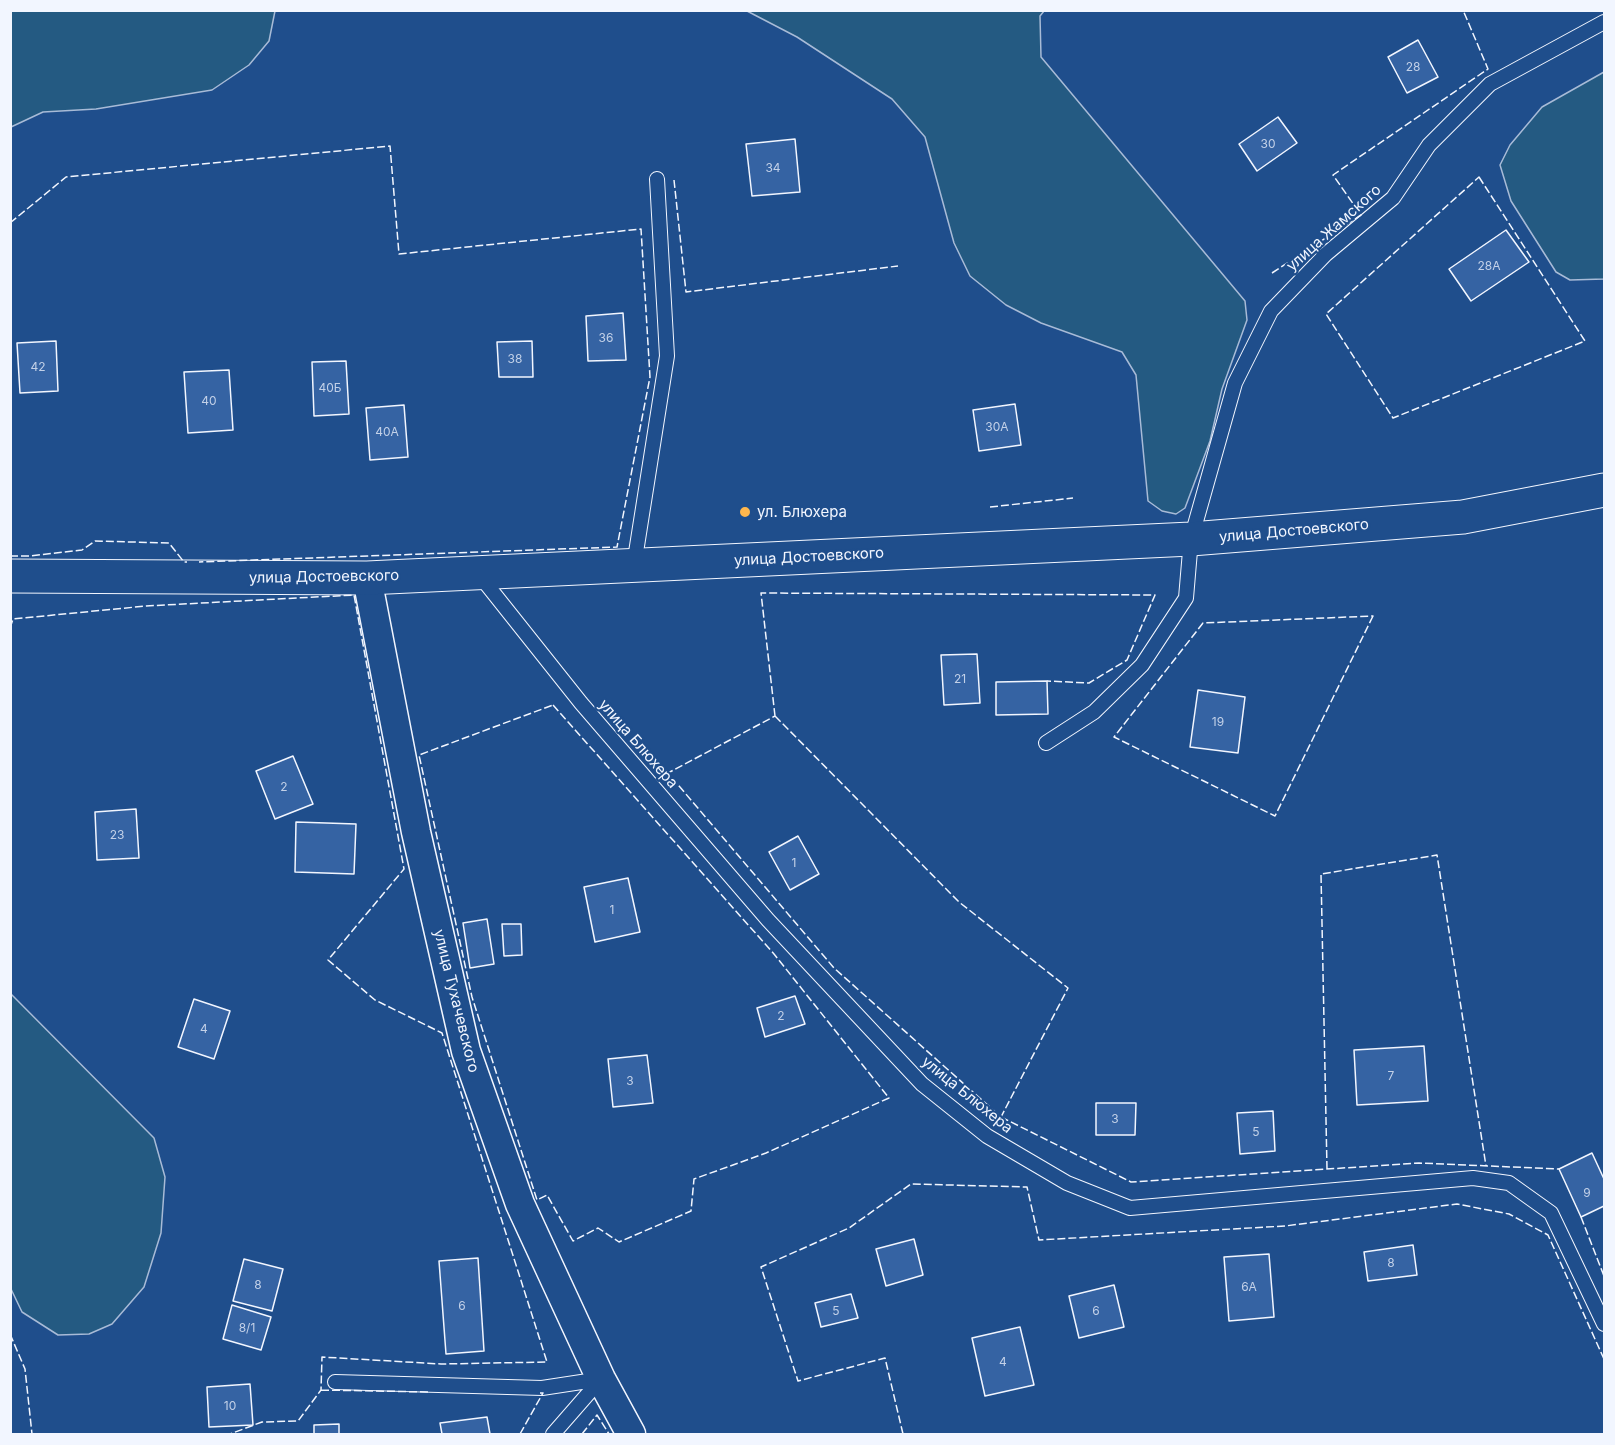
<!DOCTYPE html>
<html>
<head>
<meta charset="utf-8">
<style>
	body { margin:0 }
	#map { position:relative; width:1615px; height:1445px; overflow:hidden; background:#1f4e8c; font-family:Inter,sans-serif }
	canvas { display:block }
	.frame { position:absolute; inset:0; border:12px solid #f2f6ff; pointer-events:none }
</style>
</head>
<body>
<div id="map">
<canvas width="1615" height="1445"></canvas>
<div class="frame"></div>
</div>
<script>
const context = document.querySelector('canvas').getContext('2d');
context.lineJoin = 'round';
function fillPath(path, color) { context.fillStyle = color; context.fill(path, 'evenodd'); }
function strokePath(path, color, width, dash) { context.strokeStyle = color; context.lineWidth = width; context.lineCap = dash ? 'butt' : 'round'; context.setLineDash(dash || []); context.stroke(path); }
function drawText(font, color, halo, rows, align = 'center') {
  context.font = font + ' Inter,sans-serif'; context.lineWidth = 4.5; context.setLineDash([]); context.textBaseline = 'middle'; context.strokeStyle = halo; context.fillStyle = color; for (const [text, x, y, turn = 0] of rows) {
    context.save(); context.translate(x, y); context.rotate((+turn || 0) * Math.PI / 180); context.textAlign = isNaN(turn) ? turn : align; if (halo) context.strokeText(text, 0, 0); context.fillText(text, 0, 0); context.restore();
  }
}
const green = new Path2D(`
	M11,10H275V11L269,41L249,65L212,90L96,109L43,112L11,127Z
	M747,11H1044L1040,16L1041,57L1245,301L1247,320L1222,389L1210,441L1185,508L1176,514L1162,511L1148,501L1136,375L1122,352L1041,323L1006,305L970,276L954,243L925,137L892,99L797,37Z
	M1604,72V279L1570,280L1556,272L1511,201L1500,165L1510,145L1542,107Z
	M11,994L154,1138L165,1177L161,1233L144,1287L112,1324L89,1334L58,1335L22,1312L11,1289Z`);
fillPath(green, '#245a82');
strokePath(green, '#a8bbd7', 1.5);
const building = new Path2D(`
	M1418,40L1438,77L1407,93L1388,57Z
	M1278,117L1297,143L1257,171L1239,144Z
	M795,139L800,192L752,196L746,144Z
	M1506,230L1529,262L1471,301L1449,269Z
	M623,313L626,360L588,361L586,316Z
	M56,341L58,391L20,393L17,343Z
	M532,341L533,377H499L497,342Z
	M346,361L349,414L314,416L312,362Z
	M229,370L233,430L188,433L184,372Z
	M1015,404L1021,445L979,451L973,410Z
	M404,405L408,457L370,460L366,408Z
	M977,654L980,703L944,705L941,655Z
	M1047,681L1048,714L996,715V682Z
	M1198,690L1245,697L1238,753L1190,747Z
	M293,756L313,804L275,819L256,771Z
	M136,809L139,858L97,860L95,812Z
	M296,822L356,824L354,874L295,872Z
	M798,836L819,874L790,890L769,852Z
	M628,878L640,932L595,942L584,887Z
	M487,919L494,964L470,968L463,923Z
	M502,924H521L522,955L504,956Z
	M795,996L805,1024L765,1037L757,1008Z
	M194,999L230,1011L214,1059L178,1047Z
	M1424,1046L1428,1101L1357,1105L1354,1050Z
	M647,1055L653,1103L613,1107L608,1059Z
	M1096,1103H1136L1135,1135H1096Z
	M1273,1111L1275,1151L1240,1154L1237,1113Z
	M1592,1153L1604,1179V1206L1581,1217L1559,1169Z
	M914,1239L923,1275L886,1286L876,1249Z
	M1413,1245L1417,1275L1368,1281L1364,1252Z
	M1269,1254L1274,1317L1229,1321L1224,1257Z
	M478,1258L484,1351L446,1354L439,1261Z
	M244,1259L283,1269L272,1311L233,1301Z
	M1114,1285L1124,1327L1079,1338L1069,1296Z
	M851,1294L858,1318L821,1327L815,1303Z
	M232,1305L271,1317L261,1350L223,1339Z
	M1020,1327L1034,1385L985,1396L972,1338Z
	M250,1384L253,1425L209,1427L207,1387Z
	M487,1417L490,1434H442L440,1423Z
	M339,1424V1434H314V1425Z`);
fillPath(building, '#3563a3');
strokePath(building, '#f2f6ff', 1.5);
const service = new Path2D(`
	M634,565L667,356L657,179
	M480,576L581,703L768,920L922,1084L987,1136L1067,1183L1130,1208L1473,1178L1509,1183L1551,1213L1604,1324
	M1046,743L1094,712L1142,665L1186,598L1191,539L1235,383L1271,311L1326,254L1393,198L1429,145L1490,84L1604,22
	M335,1382L542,1388L601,1379
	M553,1434L601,1379`);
const minor = new Path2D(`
	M367,578L416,832L466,1051L520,1204L601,1379L631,1434`);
const secondary = new Path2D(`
	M10,576L367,578L1191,539L1463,517L1604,490`);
strokePath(service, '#f2f6ff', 16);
strokePath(minor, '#f2f6ff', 31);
strokePath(secondary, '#f2f6ff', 35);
strokePath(service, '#1f4e8c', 14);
strokePath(minor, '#1f4e8c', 28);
strokePath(secondary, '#1f4e8c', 33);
strokePath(new Path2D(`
	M1479,177L1585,341L1393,418L1326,314Z
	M674,180L686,292L898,266
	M10,223L66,177L390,146L399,254L641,229L650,377L617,547L199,562
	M1272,273L1361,215L1333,175L1488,69L1463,10
	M990,507L1073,498
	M10,556H29L82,550L95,541L169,543L184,562H187
	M1373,616L1275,816L1114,737L1203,623Z
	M10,628L13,619L146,606L354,595L404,869L328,960L375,1000L442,1033L547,1362L441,1364L322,1357L321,1390L298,1421L262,1422L230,1434
	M553,705L774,954L889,1098L766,1153L694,1179L691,1211L619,1242L598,1228L573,1241L547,1195L537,1200L472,997L419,755Z
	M775,716L959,902L1068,988L1001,1117L834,968L668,773Z
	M775,716L761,593L1155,595L1127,660L1089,683L1047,681
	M1001,1117L1131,1182L1419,1163L1559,1169
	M1327,1169L1321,874L1437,855L1486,1166
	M1581,1217L1604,1276
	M10,1334L25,1369L32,1434
	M321,1390L429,1392
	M520,1434L543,1393H540
	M582,1434L597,1415L609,1434
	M903,1434L885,1358L798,1381L761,1267L849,1228L911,1184L1027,1187L1039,1240L1285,1226L1457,1204L1509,1214L1548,1235L1604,1359`), '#f2f6ff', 1.5, [8, 3]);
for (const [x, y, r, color] of [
	[745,512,6,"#ffb74d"]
]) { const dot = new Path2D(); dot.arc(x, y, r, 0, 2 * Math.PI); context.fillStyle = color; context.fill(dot); strokePath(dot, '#1f4e8c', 2); }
drawText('12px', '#c3d1e8', null, [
	["28",1413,67],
	["30",1268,144],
	["34",773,168],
	["28А",1489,266],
	["36",606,338],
	["38",515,359],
	["42",38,367],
	["40Б",330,388],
	["40",209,401],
	["30А",997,427],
	["40А",387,432],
	["21",960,679],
	["19",1218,722],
	["2",284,787],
	["23",117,835],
	["1",794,863],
	["1",612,910],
	["2",781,1016],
	["4",204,1029],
	["7",1391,1076],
	["3",630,1081],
	["3",1115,1119],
	["5",1256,1132],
	["9",1587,1193],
	["8",1391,1263],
	["8",258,1285],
	["6А",1249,1287],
	["6",462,1306],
	["5",836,1311],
	["6",1096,1311],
	["8/1",247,1328],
	["4",1003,1362],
	["10",230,1406]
]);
drawText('15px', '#f2f6ff', '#1f4e8c', [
	["улица Жамского",1334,228,-42],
	["улица Достоевского",1294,531,-5],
	["улица Достоевского",809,557,-3],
	["улица Достоевского",324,577,-1],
	["улица Блюхера",638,744,49],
	["улица Тухачевского",456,1001,76],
	["улица Блюхера",967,1095,39]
]);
drawText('15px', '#f2f6ff', '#1f4e8c', [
	["ул. Блюхера",757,512]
], 'left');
</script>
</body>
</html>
